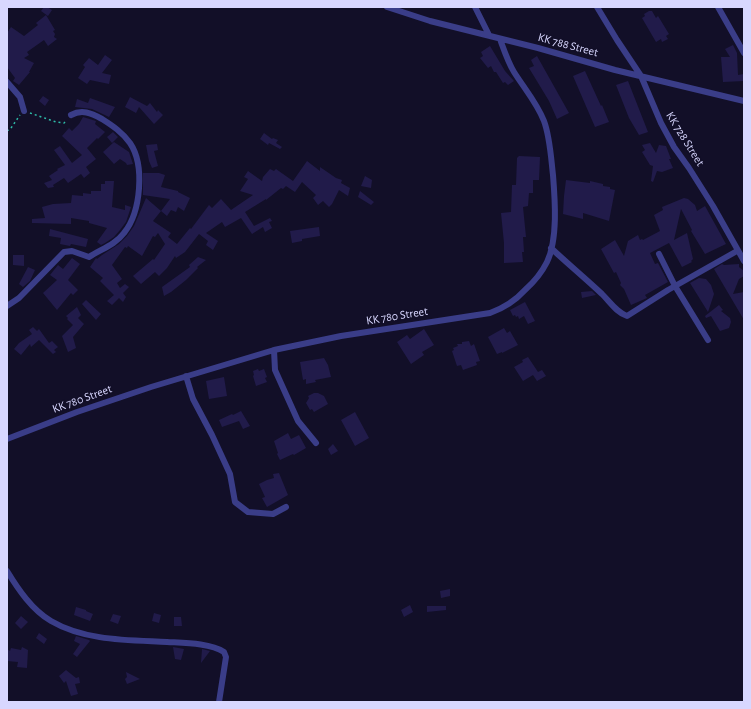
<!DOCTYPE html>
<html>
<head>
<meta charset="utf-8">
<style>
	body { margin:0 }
	#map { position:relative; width:751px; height:709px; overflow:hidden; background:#120f28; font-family:"Alegreya Sans",sans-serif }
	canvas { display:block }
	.frame { position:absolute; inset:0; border:8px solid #d8d7ff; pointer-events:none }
</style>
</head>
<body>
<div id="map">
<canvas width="751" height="709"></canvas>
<div class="frame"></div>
</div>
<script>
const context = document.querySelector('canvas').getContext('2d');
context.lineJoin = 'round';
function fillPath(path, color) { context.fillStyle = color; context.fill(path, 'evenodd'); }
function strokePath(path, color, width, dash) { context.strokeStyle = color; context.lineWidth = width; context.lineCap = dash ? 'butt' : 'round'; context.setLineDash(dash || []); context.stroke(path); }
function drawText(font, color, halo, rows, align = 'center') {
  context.font = font + ' "Alegreya Sans",sans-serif'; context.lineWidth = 3; context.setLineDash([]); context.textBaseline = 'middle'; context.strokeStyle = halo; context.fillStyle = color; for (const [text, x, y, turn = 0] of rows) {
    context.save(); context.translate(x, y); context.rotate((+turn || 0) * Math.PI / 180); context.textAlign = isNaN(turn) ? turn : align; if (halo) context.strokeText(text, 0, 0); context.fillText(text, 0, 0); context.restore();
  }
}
fillPath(new Path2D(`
	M44,7H47L52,10L48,16L41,11Z
	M649,11H652L656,18L658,16L669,34L666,36L668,39L662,42L661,39L656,42L642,18L645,16L644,14Z
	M46,15L55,30L53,31L55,34L54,37L57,39L48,46L44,40L27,52L29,55L24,58L34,63L29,72H30L19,85L13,81L15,78L7,67V33L11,27L24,36L38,25L36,23Z
	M733,45L737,53L738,75L744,74V81L723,82L721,57H730L725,49Z
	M490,46L505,71L514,81L508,85L505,82L503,83L496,72H494L491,66L488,68L480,58L483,56L481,52Z
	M105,55L112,60L102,73L111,75L109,84L90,80L87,84L78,78L85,67L83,65L89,58L98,65Z
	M537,56L569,113L557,119L549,101L529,68L534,66L531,60Z
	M585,71L601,106L602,105L609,122L595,127L573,76Z
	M628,81L648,132L639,135L629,118L616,85Z
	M43,96L49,100L45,106L39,101Z
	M130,97L147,106L150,103L157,112L158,110L163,115L154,124L139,107L136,113L125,107Z
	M90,98L115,107L109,117L92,109L75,107L77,99L88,103Z
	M83,117L96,121L95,124L105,132L98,139L97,138L87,148L96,159L86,167L90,173L84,178L81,174L68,183L64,178L53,185L54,187L48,188L44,183L52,180L49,176L58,170L57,169L65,165L54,150L60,146L72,163L82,155L62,136L69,128L72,131L79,124Z
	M113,132L118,137L112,143L107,137Z
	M264,133L272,139L273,138L278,140L276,143L282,147L280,149L269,143L268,145L260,139Z
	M114,142L129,152L133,164L127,165L126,163L120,159L114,164L103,152Z
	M650,143L656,153L659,145L666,146L671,159H669L673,168L662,172L657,171L653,182L651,181L653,166L650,165L642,152L645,150L642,145Z
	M157,144L158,150L154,151L158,166L152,168L149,161L146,145Z
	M519,156L540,157L539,180H533V193H529L528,206L523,207L526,237H523L524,252H522L523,262L504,263V243L501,213L511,212L512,185H516L517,158Z
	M307,161L320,171V167L336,178L342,180L341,183L350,188L348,196L339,190L332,204L329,207L323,201L318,205L313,198L316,195L302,182L295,192L286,186L283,189L281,188L266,200V199L245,212L254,226L270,218L272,221L269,222L272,228L265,232L263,227L252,234L241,218L225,227L222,222L206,233L218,241L213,250L206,245L208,241L199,234L185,252L176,258L175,256L167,268L159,276L155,272L141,284L133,276L153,259L154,260L165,244L158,233L155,237L153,236L142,256L128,246L127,248L125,247L112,265L122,279L117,283L120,288L125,284L129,287L123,293L126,297L123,302L119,298L112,305L107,301L114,295L100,281L103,278L90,267L96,258L97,259L102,255L119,244L127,236L134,226L146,198L161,211L153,221L171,233L168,237L177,244L190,228L191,229L209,205L212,208L221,199L231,210L253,195L240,191L248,179L244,177L248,171L262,181L263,177L270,169L274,171L276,169L293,181Z
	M143,173H159L165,175L161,187L178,191V192L190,198L184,211L178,207L176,212L171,210L167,216L161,211L170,199L143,195Z
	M365,176L372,180L371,188L361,186Z
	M566,180L590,183V181L603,184V186L610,187V189L615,190L609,221L583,213V219L563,214L564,196Z
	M105,181H114L112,207L125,210V205L131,207L126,222L120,230L114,237L105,243L101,245L97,242L107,228L89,223V221L71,218V224L32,223V219L45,218L42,207L53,204L71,203L72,195L83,196V193L91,194V191H101V184H105Z
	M360,191L374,202L371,205L358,197Z
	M684,198L688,199L695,205L697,211L705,206L726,244L705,254L691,231L692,230L681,209L674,240L687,233L693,259L691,261L692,262L682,267L669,243L650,253L655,264L658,263L668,282L645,295L647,298L631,305L624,289L620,285L621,283L616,272L614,273L601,249L615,240L624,256L628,241L638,235L640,240L642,239L643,240L660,231L654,215L663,210L662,207Z
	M319,227L320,236L302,239V241L292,243L290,231Z
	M50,229L88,239L86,247L71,244L70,246L60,244L61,238L49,236Z
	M13,255H24V266L13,265Z
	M198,257L206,260L197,267L198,268L186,280L171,292L164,296L162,287L190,267L189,265Z
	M72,258L80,264L68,280L78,290L73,295L71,293L57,310L43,293L57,280L50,275L58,265L63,269Z
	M722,264L724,265L739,264V267L744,271V276L739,279L733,294L744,292V320L714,269Z
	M28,267L35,270L30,281L23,287L19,284Z
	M699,278L706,279L711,285L714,294L708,312L690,283Z
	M592,291L596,295L582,298L581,292Z
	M86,300L101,314L96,320L82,304Z
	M525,302L535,321L528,324L524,316L519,319L518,316L516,317L515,315L513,316L510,310Z
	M719,305L723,310L721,311L730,318L731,322L729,328L720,331L711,316L706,318L705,316Z
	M77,307L81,315L78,318L84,324L73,337L76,348L68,352L62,336L73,325L67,319L68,318L66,316Z
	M33,327L37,331L39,329L49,343L52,341L58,347L54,350L56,352L53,354L39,340L31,347L30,344L21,355L14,349L19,343L32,334L29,330Z
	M504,328L507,333L510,331L518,345L502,353V352L497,354L488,337Z
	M424,329L434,345L422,352L424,355L411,364L397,342L407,335L410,339Z
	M469,341L471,346L474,344L480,361L476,362L477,365L463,370L461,365L457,366L452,351L454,350L453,348L458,346L457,344H462V342Z
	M528,357L538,372L542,370L546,376L537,381L533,375L523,381L514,367L523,362L522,360Z
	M324,358L328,365L331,377L315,380L316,382L306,384V379L303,380L300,362Z
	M258,369L259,371L264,369L267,377L265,378L267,382L256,386L253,376L254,375L253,371Z
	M224,377L227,396L209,399L206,381Z
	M314,393H318L324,396L328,404L314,412L312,409L310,410L306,403L309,398L308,396Z
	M241,411L250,426L243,429L239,421L222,427L219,420L232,414L233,415Z
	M355,412L369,438L355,446L341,420Z
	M288,433L291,439L299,435L306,448L294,455L293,454L280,460L277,454L278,453L274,441Z
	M333,444L338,451L331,455L328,449Z
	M279,473L288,495L267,507L262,498L265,497L259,484L267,480L274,478L273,474Z
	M450,589V596L441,598L440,591Z
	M410,605L413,612L404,617L401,610Z
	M427,606H446V610L427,612Z
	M76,607L86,610V611L93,614L90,621L74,615Z
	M154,613L161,615L159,623L152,621Z
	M113,614L121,616L118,624L110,621Z
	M21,616L28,622L21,629L15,623Z
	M174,617H181L182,626H174Z
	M39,633L47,639L44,644L36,638Z
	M76,636L89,640L90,641L77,657L73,654L80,644L74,641Z
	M22,647L28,650L27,668L17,667L18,662L7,661V649L10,651L11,648L21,650Z
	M173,647L184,649L181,660L175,659Z
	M202,649L210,651L201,663Z
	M66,670L76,678L79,677L80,683L75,684L78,694L71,696L66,681L64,683L59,676Z
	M126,672L140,679L127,684L125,679L127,677Z`), '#211b4a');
strokePath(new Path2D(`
	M30,113L56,122L64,123L67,120
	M7,131L11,128L20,115`), '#2ebca8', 1.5, [2, 3]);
strokePath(new Path2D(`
	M387,7L430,21L538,48L615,70L744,101
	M475,7L489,35
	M597,7L617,40L641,76L661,123L674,147L689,168L713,206L744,261
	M718,7L744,53
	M7,82L20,97L24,111
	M551,248C568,264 585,278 602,294C610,302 617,313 627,316L668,290L737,251
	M659,254L675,286L708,340
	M7,306L19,298L64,252L72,251L89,257C101,249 115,245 124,233C141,212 145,165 130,143C122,132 113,126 102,119C91,113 82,109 71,115
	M274,350L275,370L298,421L316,443
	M186,376L193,399L212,435L230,474L235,502L248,512L273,514L286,507
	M7,439L77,412L151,387L274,350L341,336L490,313C504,308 515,301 525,290C534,282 542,272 547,262C558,239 555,200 553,175C551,158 550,137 544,121C537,103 524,88 514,72C508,62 504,50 500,39
	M7,571C18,589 32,610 51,621C85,641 129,640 167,642C184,643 210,643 224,652L226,657L219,702`), '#3a3d88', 6);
drawText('12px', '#d8d7ff', '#120f28', [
	["KK 788 Street",568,45,15],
	["KK 728 Street",685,139,58],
	["KK 780 Street",397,316,-9],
	["KK 780 Street",82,399,-20]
]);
</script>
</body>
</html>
